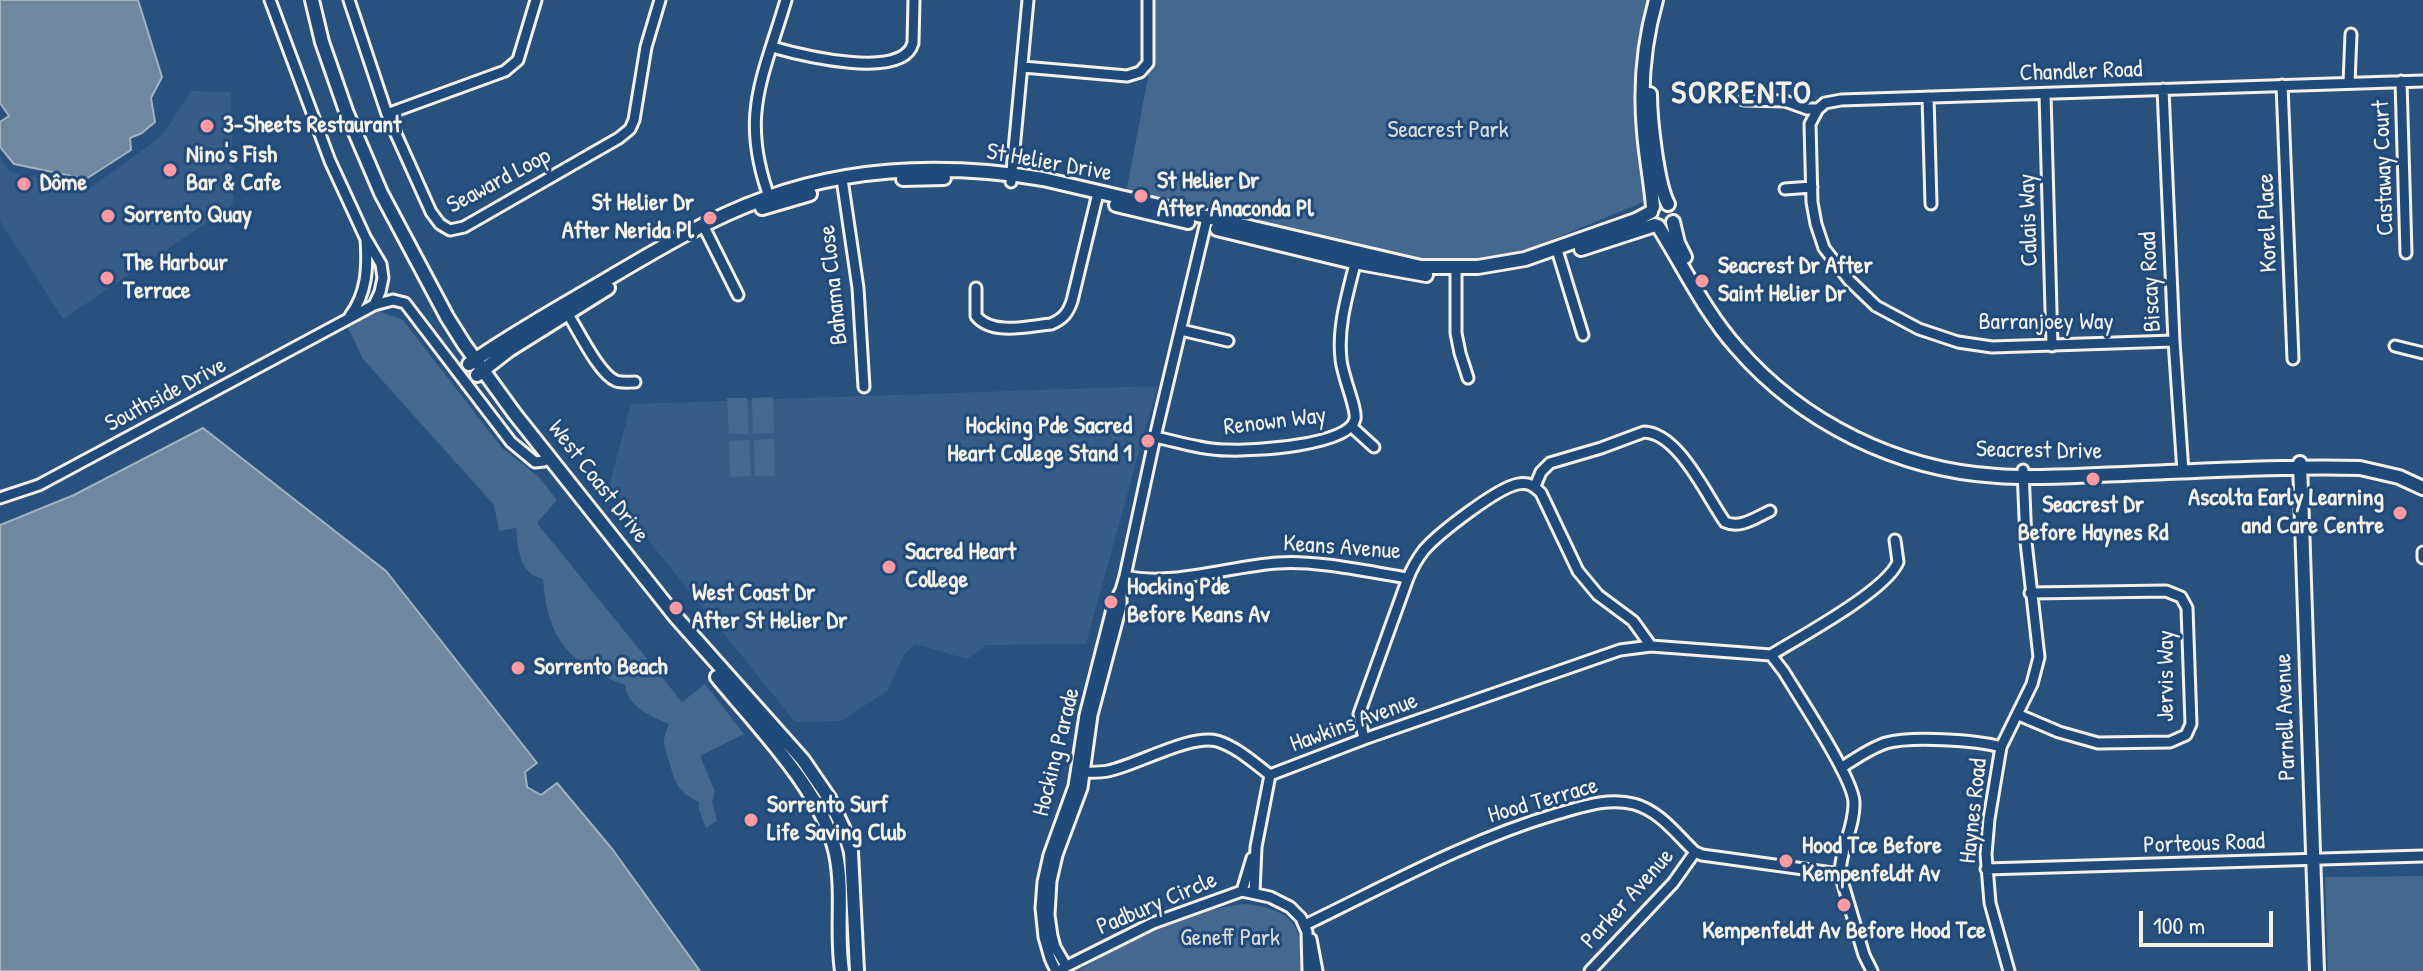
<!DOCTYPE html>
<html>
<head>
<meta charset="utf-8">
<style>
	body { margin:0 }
	#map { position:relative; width:2423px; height:971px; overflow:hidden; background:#28517e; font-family:"Patrick Hand",sans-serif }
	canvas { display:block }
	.scale { position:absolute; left:2139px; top:911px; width:134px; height:36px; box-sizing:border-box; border:4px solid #f4f1e8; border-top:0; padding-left:10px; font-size:24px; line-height:28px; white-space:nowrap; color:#f4f1e8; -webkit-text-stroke:6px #1f4a7a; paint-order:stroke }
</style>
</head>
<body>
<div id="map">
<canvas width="2423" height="971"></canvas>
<div class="scale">100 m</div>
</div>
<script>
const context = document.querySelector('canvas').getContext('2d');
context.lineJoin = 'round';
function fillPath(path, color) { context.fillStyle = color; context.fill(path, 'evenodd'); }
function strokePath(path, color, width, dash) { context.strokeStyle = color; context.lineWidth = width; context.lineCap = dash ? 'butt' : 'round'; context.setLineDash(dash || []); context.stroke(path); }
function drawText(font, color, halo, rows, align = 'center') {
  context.font = font + ' "Patrick Hand",sans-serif'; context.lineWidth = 6; context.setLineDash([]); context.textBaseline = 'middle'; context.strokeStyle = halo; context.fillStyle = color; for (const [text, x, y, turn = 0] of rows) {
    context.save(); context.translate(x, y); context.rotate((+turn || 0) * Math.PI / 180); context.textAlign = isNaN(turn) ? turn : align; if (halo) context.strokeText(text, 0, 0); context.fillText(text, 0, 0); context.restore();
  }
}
fillPath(new Path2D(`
	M191,91L231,92L233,205L63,319L0,221V157L10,172L90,188L162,136Z
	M1157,386L1086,644L986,645L967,659L915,644L904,655L887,691L841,721L795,722L608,490L631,404Z`), '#375d86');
fillPath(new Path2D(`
	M1153,0H1649L1639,38L1636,101L1639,166L1644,202L1536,246L1494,260L1446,265L1382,255L1126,193L1149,72Z
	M378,311L403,320L502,448L539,477L557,500L537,523L682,702L705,684L744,734L700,756L715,791L712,802L717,821L706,828L699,810V802C677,791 676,785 669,761C664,743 661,743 669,724C650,716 628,707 625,685C569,665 547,638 543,579C519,574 518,548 516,528L499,531L494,505L363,359L347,326Z
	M773,397L774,433L753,434L752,398Z
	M727,398H747L749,434H729Z
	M774,439L775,476H755L754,440Z
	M749,440L751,476L730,477L729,441Z
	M2423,876V971H2328L2325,877Z
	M1246,904C1293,910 1303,925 1303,971H1077C1129,942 1186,909 1246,904Z`), '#45688e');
const water = new Path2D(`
	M0,0H138L162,77L151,98L155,122L142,133L130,138L131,150L86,179L14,164L0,147V122L9,116L0,103Z
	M203,428L386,571L537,763L525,772L527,787L541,795L557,783L613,850L700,971H0V525L74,495Z`);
fillPath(water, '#6e88a2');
strokePath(water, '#a4b2be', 2);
const street = new Path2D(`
	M349,0L387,114L431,212L440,224L450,230L464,227L619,138L630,129L634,120L646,47L660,0
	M772,47C800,55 903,81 913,43L914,0
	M1023,67L1127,76L1140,72L1148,63V0
	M2401,81L2406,253
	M2349,83L2351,34
	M2282,85L2293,359
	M2163,89L2174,341L2183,472
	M2045,94L2052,346
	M1928,97L1931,204
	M1744,100L1785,101L1807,109H1818L1825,103L1841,100L2423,81
	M1818,109L1810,124L1812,202L1816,224L1824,248L1849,280L1876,306L1919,329L1958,342L1992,347L2174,341
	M387,114L505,71L518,60L536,0
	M842,179L858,288L864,387
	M1011,182L1028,0
	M1785,189L1812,187
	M771,202C739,117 762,81 786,0
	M703,225L738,295
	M1557,250L1583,335
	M1456,268V333L1460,353L1468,378
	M976,288V316C992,336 1029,326 1051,324C1063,319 1068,313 1072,301L1098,193
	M374,305L393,300L405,303L511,442L535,462L544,461
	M564,308C576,325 598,374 616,381C622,383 628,382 635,382
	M350,316C367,293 368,268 366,239
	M1181,330L1228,341
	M2395,346L2423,353
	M1352,427L1374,447
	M1155,437C1179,442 1203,450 1228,450C1251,451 1350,446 1355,419C1357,408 1342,375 1341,359C1337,325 1349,289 1357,256
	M1535,486L1541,472L1550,463L1601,448L1644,432C1679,433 1707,497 1725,522C1740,529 1755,518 1770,511
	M0,498L39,485L374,305L380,292L383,278L381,264L365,237L330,161L270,0
	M2423,552V558
	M1125,576C1171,587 1230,566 1278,563C1316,560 1369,572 1408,578C1412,568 1417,559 1424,550C1439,533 1497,488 1518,484C1529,482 1534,486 1541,493L1578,571L1598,595L1633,621L1651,646L1771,655L1784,672C1799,697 1853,778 1854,802C1855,827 1840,849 1840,874L1864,955L1872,971
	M1771,655C1800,637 1886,591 1898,562L1895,540
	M2019,715L2059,732L2098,743L2170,742L2186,735L2191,724L2187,608L2181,597L2166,591L2030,593
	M1364,739L1359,714L1408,578
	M1841,768C1855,759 1870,748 1886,743C1911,736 1976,740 2001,747
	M1077,772C1088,772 1098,773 1108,771C1137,765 1190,734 1217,741C1237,747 1254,763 1270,775L1364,739L1620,650L1651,646
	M1986,869L2423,856
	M1242,891L1252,858
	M1254,893L1256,847L1270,775
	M1305,925C1388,885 1468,840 1556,814C1581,807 1608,797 1634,804C1660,811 1677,835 1695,852L1702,855L1840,874
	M1311,939L1317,971
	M1066,966L1055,947L1052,936L1049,915L1051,881L1057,855L1082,788L1092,715L1121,606V592
	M1063,968L1153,923L1242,891L1270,897L1290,907L1301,918L1307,932L1308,971
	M1056,971L1050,958L1044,937L1041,908L1043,882L1049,855L1074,786L1085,715L1113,605L1121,590L1125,576L1155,437L1207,218
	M1590,971L1673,883L1695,852
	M2009,971L1990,903L1986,854L1989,819L2001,747L2032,684L2039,657L2026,542L2023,470`);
const secondary = new Path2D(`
	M312,0L322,42L346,111L381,193L447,317L464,344L514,413L675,616L803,760L829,798L844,830L851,852L857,971
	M1650,94C1650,118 1657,184 1668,204
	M903,179L944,178
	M1116,205L1188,222
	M1653,207C1651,182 1646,157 1644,132C1640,88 1644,42 1656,0
	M762,208L810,194
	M1673,222L1678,243L1685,257
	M1658,226C1684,267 1704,311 1737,348C1802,423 1898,470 1997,476C2039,479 2082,475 2124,474C2202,471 2282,466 2360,468L2399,477L2423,488
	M1217,229L1349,261L1426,275
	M1581,249L1655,225
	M469,364C510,335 555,310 599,284C653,252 707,219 766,198C854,166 951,164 1043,179L1421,267H1478L1525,259L1636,220L1651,212
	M477,375L509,350L608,288
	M2300,463L2317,971
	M717,677C757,726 823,792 836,854C844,893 836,933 842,971`);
strokePath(street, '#f4f1e8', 15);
strokePath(secondary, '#f4f1e8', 18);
strokePath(street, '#1f4a7a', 9);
strokePath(secondary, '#1f4a7a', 12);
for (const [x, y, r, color] of [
	[207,126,8,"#ff9aa2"],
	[170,170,8,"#ff9aa2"],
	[24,184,8,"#ff9aa2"],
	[1141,196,8,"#ff9aa2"],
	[108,216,8,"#ff9aa2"],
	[710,218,8,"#ff9aa2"],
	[107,278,8,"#ff9aa2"],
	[1702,281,8,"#ff9aa2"],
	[1148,441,8,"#ff9aa2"],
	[2093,479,8,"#ff9aa2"],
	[2400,513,8,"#ff9aa2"],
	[889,567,8,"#ff9aa2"],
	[1111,602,8,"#ff9aa2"],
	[676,608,8,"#ff9aa2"],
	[518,668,8,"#ff9aa2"],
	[751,820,8,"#ff9aa2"],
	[1786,861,8,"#ff9aa2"],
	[1844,905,8,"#ff9aa2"]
]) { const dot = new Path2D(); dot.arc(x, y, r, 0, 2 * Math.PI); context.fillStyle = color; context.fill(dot); strokePath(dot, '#1f4a7a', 3); }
drawText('24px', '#f4f1e8', '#1f4a7a', [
	["Chandler Road",2081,72,-2],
	["St Helier Drive",1049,163,10],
	["Castaway Court",2384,168,-92],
	["Seaward Loop",499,181,-28],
	["Calais Way",2029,220,-92],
	["Korel Place",2268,223,-92],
	["Biscay Road",2151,282,-93],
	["Bahama Close",834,285,-96],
	["Barranjoey Way",2046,323],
	["Southside Drive",166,395,-28],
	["Renown Way",1275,422,-7],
	["Seacrest Drive",2039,451,1],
	["West Coast Drive",598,482,52],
	["Keans Avenue",1342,548,4],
	["Jervis Way",2167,676,-90],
	["Parnell Avenue",2286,717,-92],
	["Hawkins Avenue",1354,723,-20],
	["Hocking Parade",1057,752,-76],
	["Hood Terrace",1543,801,-16],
	["Haynes Road",1974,811,-84],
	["Porteous Road",2204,844,-2],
	["Parker Avenue",1628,899,-48],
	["Padbury Circle",1157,904,-23]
]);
drawText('bold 24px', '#f4f1e8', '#1f4a7a', [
	["3-Sheets Restaurant",223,126],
	["Nino's Fish",186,156],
	["Bar & Cafe",186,184],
	["St Helier Dr",1157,182],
	["After Anaconda Pl",1157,210],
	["Dôme",40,184],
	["St Helier Dr",694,204,"right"],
	["After Nerida Pl",694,232,"right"],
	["Sorrento Quay",124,216],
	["The Harbour",123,264],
	["Terrace",123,292],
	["Seacrest Dr After",1718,267],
	["Saint Helier Dr",1718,295],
	["Hocking Pde Sacred",1132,427,"right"],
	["Heart College Stand 1",1132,455,"right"],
	["Ascolta Early Learning",2384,499,"right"],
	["and Care Centre",2384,527,"right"],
	["Seacrest Dr",2093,506,"center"],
	["Before Haynes Rd",2093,534,"center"],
	["Sacred Heart",905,553],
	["College",905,581],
	["Hocking Pde",1127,588],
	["Before Keans Av",1127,616],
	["West Coast Dr",692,594],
	["After St Helier Dr",692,622],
	["Sorrento Beach",534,668],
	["Sorrento Surf",767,806],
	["Life Saving Club",767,834],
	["Hood Tce Before",1802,847],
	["Kempenfeldt Av",1802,875],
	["Kempenfeldt Av Before Hood Tce",1844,932,"center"]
], 'left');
drawText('24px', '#dadcda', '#1f4a7a', [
	["Seacrest Park",1448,131],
	["Geneff Park",1230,939]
]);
context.letterSpacing = '2px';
drawText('bold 32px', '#f4f1e8', '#1f4a7a', [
	["SORRENTO",1742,94]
]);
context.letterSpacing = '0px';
</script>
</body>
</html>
